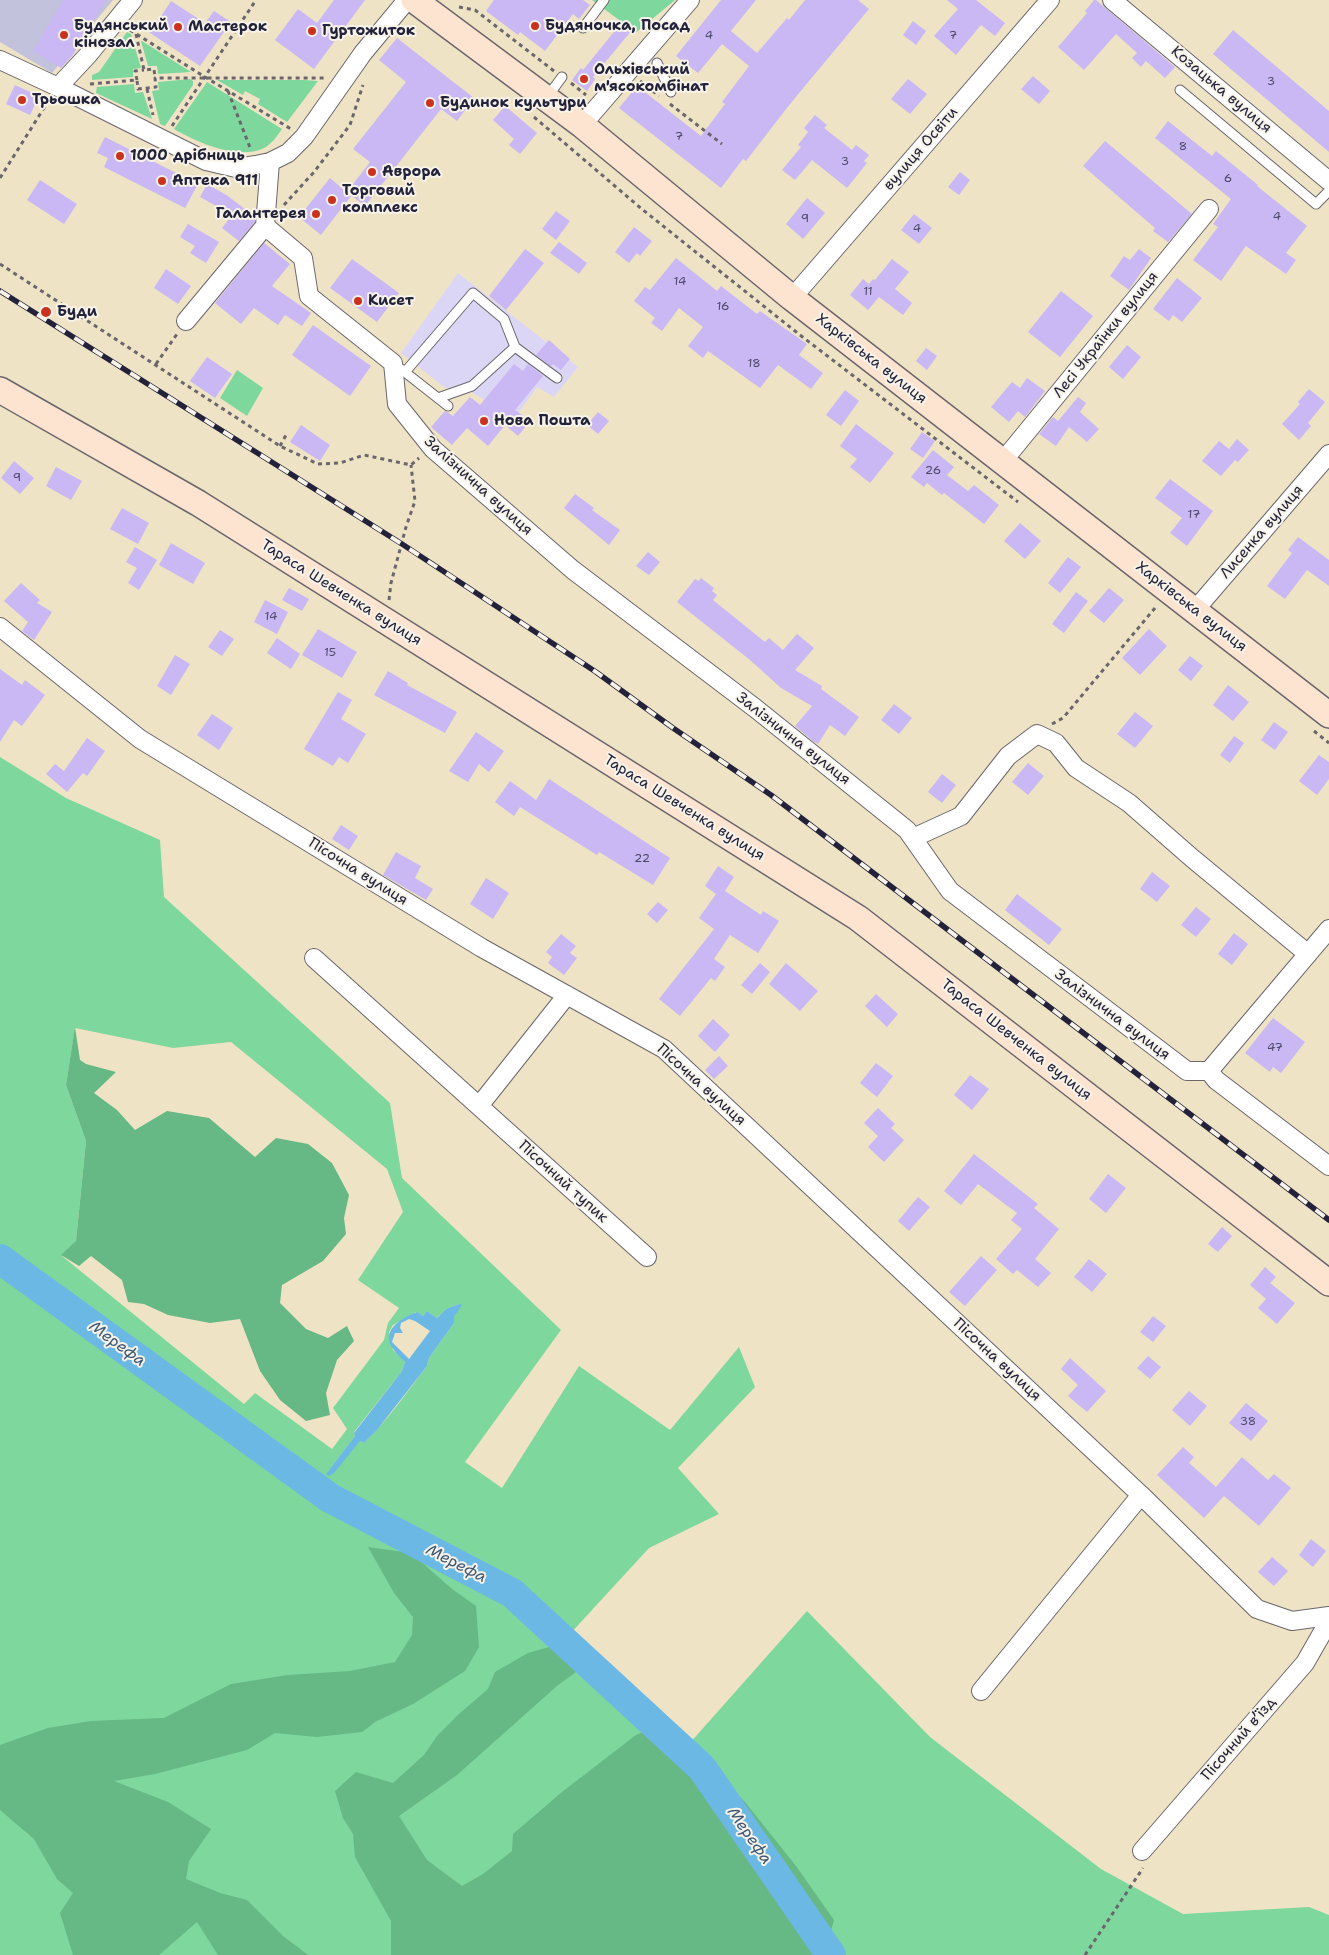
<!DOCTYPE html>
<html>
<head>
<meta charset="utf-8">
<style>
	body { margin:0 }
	canvas { display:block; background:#efe3c6 }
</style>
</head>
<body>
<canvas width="1329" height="1955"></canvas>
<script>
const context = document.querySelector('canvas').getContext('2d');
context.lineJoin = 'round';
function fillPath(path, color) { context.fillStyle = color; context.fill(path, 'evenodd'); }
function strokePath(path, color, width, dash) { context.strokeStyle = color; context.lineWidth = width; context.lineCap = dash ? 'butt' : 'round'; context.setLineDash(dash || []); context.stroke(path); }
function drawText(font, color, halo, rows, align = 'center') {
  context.font = font + ' "Shantell Sans",sans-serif'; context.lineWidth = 4; context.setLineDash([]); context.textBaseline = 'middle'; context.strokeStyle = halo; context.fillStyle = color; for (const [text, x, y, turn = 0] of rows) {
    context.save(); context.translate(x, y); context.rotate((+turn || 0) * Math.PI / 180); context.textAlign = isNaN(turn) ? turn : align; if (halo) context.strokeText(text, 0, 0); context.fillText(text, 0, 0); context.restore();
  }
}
fillPath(new Path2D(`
	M458,273L578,367L554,397L537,387L516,416L463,388H445L401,353Z`), '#dcd6f6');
fillPath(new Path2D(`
	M0,0H113L52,73L0,42Z`), '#c2c2dc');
fillPath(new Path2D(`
	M592,0H675L633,35L630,28Z
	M127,32L131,34L141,68L133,69V77L92,80V75L99,72Z
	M141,41H142L191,72L158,74L157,66H148Z
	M190,79L193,81V85L165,126L160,124L152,91L159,90L158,82Z
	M217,80H304L318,81L287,122L258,104L260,99L245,91L243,95Z
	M207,82L282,129C277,136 272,144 264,148C239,161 196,142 174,129Z
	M134,84L135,93L143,92L152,119L96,93L97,87Z
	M237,370L263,388L247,416L220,398Z
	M0,757L66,798L160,840L164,897L390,1103L402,1178L561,1330L465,1462L502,1488L579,1366L670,1430L739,1347L755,1387L678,1468L719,1514L649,1548L569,1635L635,1690L689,1744L807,1611L930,1737L1101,1869L1183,1914L1309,1907L1329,1915V1955H0ZM75,1028L173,1048L231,1042L387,1169L403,1212L358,1280L399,1308L388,1323L384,1340L333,1408L347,1429L332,1449L255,1393L244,1404L62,1256L76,1241L86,1141L66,1085ZM459,1304L460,1307L454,1317V1323L429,1358L427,1366C407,1392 388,1420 364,1443L360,1441L327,1473L355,1436L354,1432L402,1371L405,1362L393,1350L389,1332L393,1325L416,1312L423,1316L427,1311L437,1318L446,1309Z`), '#7ed79d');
fillPath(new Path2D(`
	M75,1027L80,1060L86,1064L116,1072L94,1093L117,1110L135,1130L167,1111L209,1118L255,1157L276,1138L308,1144L332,1163L349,1195L344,1218L346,1234L323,1261L282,1285L280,1303L306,1329L328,1338L347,1326L354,1341L337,1360L326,1393L330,1415L306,1421L280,1400L260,1371L240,1319L210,1323L168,1315L144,1304L128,1302L122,1280L91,1256L79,1266L61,1255L76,1241L86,1141L66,1085Z
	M368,1547L411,1553L452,1589L476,1606L479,1647L465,1671L413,1704L375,1722L362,1732L317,1737L275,1733L247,1750L155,1774L114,1781L168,1802L211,1829L189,1861L186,1879L220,1893L247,1900L283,1936L308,1955H218L197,1922L159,1955H73L60,1913L73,1893L57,1879L34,1839L0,1810V1745L48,1728L91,1721L164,1718L231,1684L288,1675L350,1671L395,1662L412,1635L413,1617L394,1593Z
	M556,1645L580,1669L558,1685L457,1775L399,1816L427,1860L462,1886L483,1874L512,1851L513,1834L562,1792L636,1735L664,1723L688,1748L745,1802L796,1866L834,1920L824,1955H391V1921L355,1857L353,1834L343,1818L335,1791L356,1772L393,1783L424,1755L437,1736L459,1714L488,1689L495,1672L528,1653Z`), '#66b884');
fillPath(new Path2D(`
	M459,1304L462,1305L454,1317V1323L429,1358L427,1366L377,1430L364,1443L360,1441L334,1473L329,1476L326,1474L355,1436L354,1433L402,1371L405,1362C401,1358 397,1355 394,1350C379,1331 401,1318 417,1312L423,1316L427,1311L437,1318L446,1309ZM409,1319L415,1321L430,1331L409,1359L392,1342L395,1333H403L400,1328L401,1323Z`), '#6bb8e5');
strokePath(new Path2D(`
	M0,1259L330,1498L512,1593L702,1768L831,1955`), '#6bb8e5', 30);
fillPath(new Path2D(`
	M63,0H106L73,55L61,68L33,51Z
	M334,0H365L314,69L275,40L298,9L317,23Z
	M494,0H583L590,5L579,19L573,14L545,51L520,32L518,35L486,11Z
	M721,0H756L731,31L757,53L787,18L789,20L805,0H858L869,9L790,104L746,161L743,159L721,188L619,108L637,86L701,136L725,104L722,102L749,66L722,44L698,73L676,56Z
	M947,0H976L1005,23L995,36L981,25L956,55L934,36L958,9Z
	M1094,0H1096L1175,67L1165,78L1146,61L1141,67L1132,58L1137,53L1116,34L1084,70L1058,47L1087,13L1085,11Z
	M171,1L205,23L214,11L231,22L200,66L150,33Z
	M913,21L926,31L916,45L903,35Z
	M622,22L632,30L593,77L595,79L587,91L572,80L581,68L583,70Z
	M1233,30L1329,111V152L1213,54Z
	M397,38L474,98L457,121L441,109L365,206L347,192L370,162L353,149L406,82L379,60Z
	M1033,76L1050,91L1039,104L1021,89Z
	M908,79L927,94L910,114L891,99Z
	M15,85L39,96L30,115L6,104Z
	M505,106L537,133L520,154L509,145L514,139L493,120Z
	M815,115L827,125L824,128L852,150L856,145L869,155L864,161L867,163L847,188L812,160L795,180L782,170L801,147L798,145L808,132L804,128Z
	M1168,121L1212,156L1216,151L1258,185L1257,186L1307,226L1286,253L1296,260L1286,274L1246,246L1221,281L1193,260L1218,227L1213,224L1231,199L1155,138Z
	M105,137L198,184L185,208L104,167L108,158L97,153Z
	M1105,141L1192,214L1168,242L1153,231L1155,228L1083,166Z
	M960,172L970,180L959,195L948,187Z
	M330,178L351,196L321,235L299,217Z
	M40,180L77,204L64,224L27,200Z
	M207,184L228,196L255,217V222L239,241L222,228L232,215L200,197Z
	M807,198L825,213L803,239L786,224Z
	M556,211L570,221L556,240L542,229Z
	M914,214L932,228L919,244L901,230Z
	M188,224L219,242L206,263L190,253L195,246L180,237Z
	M634,227L652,241L640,256L637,253L629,263L615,252Z
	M559,242L587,263L579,274L550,253Z
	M264,243L290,264L272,286L311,313L302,326L285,315L278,325L254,308L241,324L215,303Z
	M525,249L544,263L506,310L489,296Z
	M1139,249L1151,258L1129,290L1110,276L1124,256L1130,260Z
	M676,258L717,291L721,286L757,314L760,311L807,344L799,355L823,373L811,389L778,365L760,388L708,351L703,358L688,346L703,327L679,308L662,331L651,323L655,318L634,301L645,287L650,290Z
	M352,259L399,293L377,322L330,288Z
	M892,259L909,272L895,289L912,303L903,315L879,297L868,310L850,295L863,279L869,284L873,279L875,280Z
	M166,269L191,286L178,304L154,288Z
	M1177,278L1202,298L1182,322L1173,315L1169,321L1153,309Z
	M1061,291L1093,316L1060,357L1028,332Z
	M313,325L371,366L350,396L292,355Z
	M549,340L570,359L561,370L553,364L551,366L536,355Z
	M1127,345L1141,357L1123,379L1109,367Z
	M926,348L937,356L927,370L916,361Z
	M207,357L232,374L215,398L190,381Z
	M514,364L523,371L528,364L543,376L515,410L530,421L518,436L505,425L488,446L467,428L452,445L431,427L445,411L453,416L470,397L480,405Z
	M1027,378L1045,391L1025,417L1018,411L1009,422L991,407L1012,382L1020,388Z
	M1309,389L1325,402L1308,423L1311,426L1299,440L1282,424L1300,404L1298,402Z
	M845,390L859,401L841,426L826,415Z
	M1078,397L1086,403L1080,412L1099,429L1087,442L1069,427L1056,446L1039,434L1053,417L1058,421Z
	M598,412L609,421L598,434L587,425Z
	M856,424L894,453L870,483L850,467L857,459L840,446Z
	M301,425L330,445L320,461L290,442Z
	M922,432L935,441L923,458L910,449Z
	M1237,439L1249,450L1238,462L1235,460L1221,476L1202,461L1219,441L1229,449Z
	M933,450L954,467L947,475L968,491L974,485L999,505L984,524L944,493L942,495L927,483L924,487L911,477Z
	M14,461L34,478L20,494L1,478Z
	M56,467L82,481L71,500L46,486Z
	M1170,479L1213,511L1187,546L1170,533L1182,518L1155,498Z
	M575,494L594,508L592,510L620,530L609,545L564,508Z
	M122,508L149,523L138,544L110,529Z
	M1020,523L1041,541L1025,559L1004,541Z
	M1298,537L1329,560V586L1307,570L1285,599L1267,586L1292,553L1288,550Z
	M171,543L205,563L193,584L159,565Z
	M135,547L157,560L139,590L128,583L137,568L126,562Z
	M648,552L660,562L649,575L636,566Z
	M1068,557L1081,567L1060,593L1048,583Z
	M701,578L714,588L712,591L717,595L713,600L765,642L769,638L783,650L797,634L814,648L795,670L822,686L821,689L859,717L845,736L830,725L818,744L813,741L795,726L812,706L781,688L750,660L677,602L695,579L699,581Z
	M21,583L40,600L37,603L52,612L34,640L22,631L28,622L4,601Z
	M289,588L309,599L302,611L282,600Z
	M1109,588L1124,600L1104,623L1089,611Z
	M1076,592L1088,601L1064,633L1052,624Z
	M265,600L288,612L277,634L254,622Z
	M318,629L357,652L342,678L302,655Z
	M1149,629L1167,646L1140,675L1122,658Z
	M220,630L234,639L222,656L208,647Z
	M277,638L300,654L291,669L267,653Z
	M175,655L190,664L171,695L157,686Z
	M1190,656L1203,666L1191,681L1178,670Z
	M0,669L22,685L25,680L45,695L22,726L14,720L0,742Z
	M388,671L408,683L407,685L457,712L445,733L374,695Z
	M1228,685L1249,702L1233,721L1213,705Z
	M338,692L352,700L341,719L366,734L348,763L339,757L333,766L304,749Z
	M894,704L912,718L899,734L881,720Z
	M1135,712L1153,726L1135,748L1117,734Z
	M212,714L233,728L219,750L197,735Z
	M1274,722L1288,732L1275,750L1261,740Z
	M476,732L504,751L489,772L479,764L468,782L449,771Z
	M1234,736L1244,743L1230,763L1220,755Z
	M87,738L105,751L87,776L83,773L67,792L46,774L55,764L64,771Z
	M1319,755L1329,762V779L1317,795L1299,781Z
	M1028,763L1044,776L1028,795L1012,782Z
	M942,774L956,785L942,803L928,792Z
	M549,779L670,858L653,885L599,852L597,855L520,807L514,816L495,802L510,781L536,800Z
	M341,825L358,836L349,850L332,839Z
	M396,852L421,866L415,878L433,889L426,900L383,875Z
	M718,866L734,877L725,891L761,915L763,911L779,921L758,953L730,935L714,959L725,967L715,981L711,978L680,1016L659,999L714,929L699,918L716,894L705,886Z
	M1152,872L1170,886L1157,902L1140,889Z
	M486,878L509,893L493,919L470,904Z
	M1017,894L1062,929L1049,945L1005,910Z
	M658,902L668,910L657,923L647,914Z
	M1196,907L1211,919L1196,937L1181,925Z
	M1234,933L1248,944L1232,965L1218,954Z
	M561,934L576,946L570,953L577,958L564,975L548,963L552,957L546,952Z
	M760,963L770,972L752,994L741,985Z
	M786,963L818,991L800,1011L769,984Z
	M876,994L898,1014L887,1027L865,1006Z
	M1273,1018L1305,1042L1281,1073L1273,1067L1270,1072L1245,1053Z
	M713,1019L730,1035L715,1052L698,1036Z
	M719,1056L728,1066L714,1079L705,1070Z
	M876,1063L893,1076L877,1097L860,1083Z
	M970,1075L989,1089L972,1110L954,1095Z
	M878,1108L895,1124L891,1128L904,1140L884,1162L868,1147L878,1136L864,1123Z
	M974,1154L1038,1204L1034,1208L1059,1229L1035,1259L1051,1273L1038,1287L1017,1270L1013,1274L996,1259L1022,1229L1011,1220L1017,1213L978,1184L961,1205L944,1191Z
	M1108,1174L1126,1188L1106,1213L1089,1199Z
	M918,1197L930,1207L909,1231L898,1221Z
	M1222,1227L1232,1236L1218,1252L1208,1244Z
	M981,1256L997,1270L965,1306L949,1292Z
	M1089,1259L1107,1274L1092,1292L1074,1277Z
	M1265,1267L1276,1277L1270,1283L1295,1303L1277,1324L1258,1308L1266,1299L1250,1285Z
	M1153,1316L1166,1326L1153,1342L1140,1332Z
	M1148,1356L1161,1367L1150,1379L1137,1368Z
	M1070,1358L1106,1391L1087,1412L1068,1396L1078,1385L1061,1369Z
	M1189,1391L1207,1406L1190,1426L1172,1410Z
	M1246,1403L1268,1421L1251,1441L1229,1423Z
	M1183,1447L1194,1457L1189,1463L1216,1487L1242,1457L1268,1480L1274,1474L1291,1488L1259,1526L1224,1496L1204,1518L1157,1475Z
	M1311,1539L1326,1551L1313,1567L1299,1555Z
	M1272,1557L1288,1571L1274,1586L1258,1572Z`), '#c9b8f3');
const lane = new Path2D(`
	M583,28L604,0
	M657,63L671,92
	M1180,90L1316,204L1329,191
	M548,96L562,77
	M515,347L557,378
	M401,369L448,406
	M405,372L473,293L504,319L515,347L472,386L438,398`);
const street = new Path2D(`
	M1112,0L1329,181
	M0,60L58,87L206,161L236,168L256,165L270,162L288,153L304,137L363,53L407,0
	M58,87L88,55L133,0
	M582,125L690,0
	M270,162L265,226L303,258L309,296L393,363L397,404L433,449L573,570L755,708L907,830L950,891L1187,1071H1209L1216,1080L1329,1166
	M792,298L1050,0
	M186,321L265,226
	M1003,461L1209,209
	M1195,610L1329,454
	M0,627L140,739L482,948L664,1049L1141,1495L1257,1609L1292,1621L1329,1616
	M913,838L961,816L1008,756L1037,734L1056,743L1076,768L1129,803L1192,858L1308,954
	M314,958L647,1257
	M1209,1071L1329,929
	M479,1106L567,995
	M981,1691L1141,1495
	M1142,1851L1305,1663L1329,1621`);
const secondary = new Path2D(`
	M414,0L582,125L792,298L1329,715
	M0,390L198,503L858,918L1329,1283`);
strokePath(lane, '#6a666c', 11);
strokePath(street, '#6a666c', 20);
strokePath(secondary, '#6a666c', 28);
strokePath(new Path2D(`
	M459,7L475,10L554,71
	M130,30L205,77L291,129
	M136,34L144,70L154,69L155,78
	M137,80L135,71L144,70
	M640,81L659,96
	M571,83L586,95
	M90,84L137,80L138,89L156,87L155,78H325
	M147,89L153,115
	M228,91L251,150
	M670,104L722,144
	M534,117L643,210L800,335L1018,502
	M172,126L256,0
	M0,178L49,100
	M284,205L314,172L350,125L363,85
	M0,264L280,446L318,464L340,463L364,455L411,465L419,458
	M156,364L177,334
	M280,446L286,435
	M389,600L391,583L406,527L415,501L411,465
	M1052,724L1063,718L1155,608
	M1314,731L1329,743
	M1085,1955L1143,1868`), '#6a666c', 3, [4, 4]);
strokePath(lane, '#fff', 9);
strokePath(street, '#fff', 18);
strokePath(secondary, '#fde4d1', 25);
const rail = new Path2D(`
	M0,291L402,544L596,672L673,728L771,795L1329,1220`);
strokePath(rail, '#22223b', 5.5);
strokePath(rail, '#f7f3e8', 4, [11]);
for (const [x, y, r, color] of [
	[535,26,5,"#c8321e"],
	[178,27,5,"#c8321e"],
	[312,31,5,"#c8321e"],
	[64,35,5,"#c8321e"],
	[584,79,5,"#c8321e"],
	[22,100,5,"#c8321e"],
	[430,103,5,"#c8321e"],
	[120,156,5,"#c8321e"],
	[372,172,5,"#c8321e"],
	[162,181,5,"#c8321e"],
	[332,200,5,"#c8321e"],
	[316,214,5,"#c8321e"],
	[358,301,5,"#c8321e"],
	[46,312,6,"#c8321e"],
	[484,421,5,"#c8321e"]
]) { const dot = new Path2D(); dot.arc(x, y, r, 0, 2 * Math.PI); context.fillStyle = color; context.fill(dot); strokePath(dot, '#f7f3e8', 2); }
drawText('12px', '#4c4869', null, [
	["4",709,36],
	["7",953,36],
	["3",1271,82],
	["7",679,137],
	["8",1183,147],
	["3",845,162],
	["6",1228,179],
	["4",1277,217],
	["9",805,219],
	["4",917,229],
	["14",680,282],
	["11",868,292],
	["16",723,307],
	["18",754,364],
	["26",933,471],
	["9",17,478],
	["17",1194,515],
	["14",271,617],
	["15",330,653],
	["22",642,859],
	["47",1275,1048],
	["38",1248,1422]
]);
drawText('bold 15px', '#22223b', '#f7f3e8', [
	["Будянський",74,26],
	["кінозал",74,43],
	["Будяночка, Посад",545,26],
	["Мастерок",188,27],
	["Гуртожиток",322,31],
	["Ольхівський",594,70],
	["м'ясокомбінат",594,87],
	["Трьошка",32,100],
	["Будинок культури",440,103],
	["1000 дрібниць",130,156],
	["Аврора",382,172],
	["Аптека 911",172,181],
	["Торговий",342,191],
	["комплекс",342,208],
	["Галантерея",306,214,"right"],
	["Кисет",368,301],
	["Буди",57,312],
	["Нова Пошта",494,421]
], 'left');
drawText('15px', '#22223b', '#f7f3e8', [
	["Козацька вулиця",1221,90,40],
	["вулиця Освіти",921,149,-49],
	["Лесі Українки вулиця",1106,335,-51],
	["Харківська вулиця",871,359,38],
	["Залізнична вулиця",478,486,42],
	["Лисенка вулиця",1262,532,-49],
	["Тараса Шевченка вулиця",341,593,32],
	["Харківська вулиця",1191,607,38],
	["Залізнична вулиця",793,739,38],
	["Тараса Шевченка вулиця",684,808,32],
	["Пісочна вулиця",358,872,32],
	["Залізнична вулиця",1112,1015,37],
	["Тараса Шевченка вулиця",1016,1040,38],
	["Пісочна вулиця",701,1085,42],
	["Пісочний тупик",563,1182,42],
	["Пісочна вулиця",997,1360,43],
	["Пісочний в’їзд",1239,1739,-49]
]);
drawText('italic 16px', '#3c5676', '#f7f3e8', [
	["Мерефа",117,1344,36],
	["Мерефа",456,1564,27],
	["Мерефа",749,1836,55]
]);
</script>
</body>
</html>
